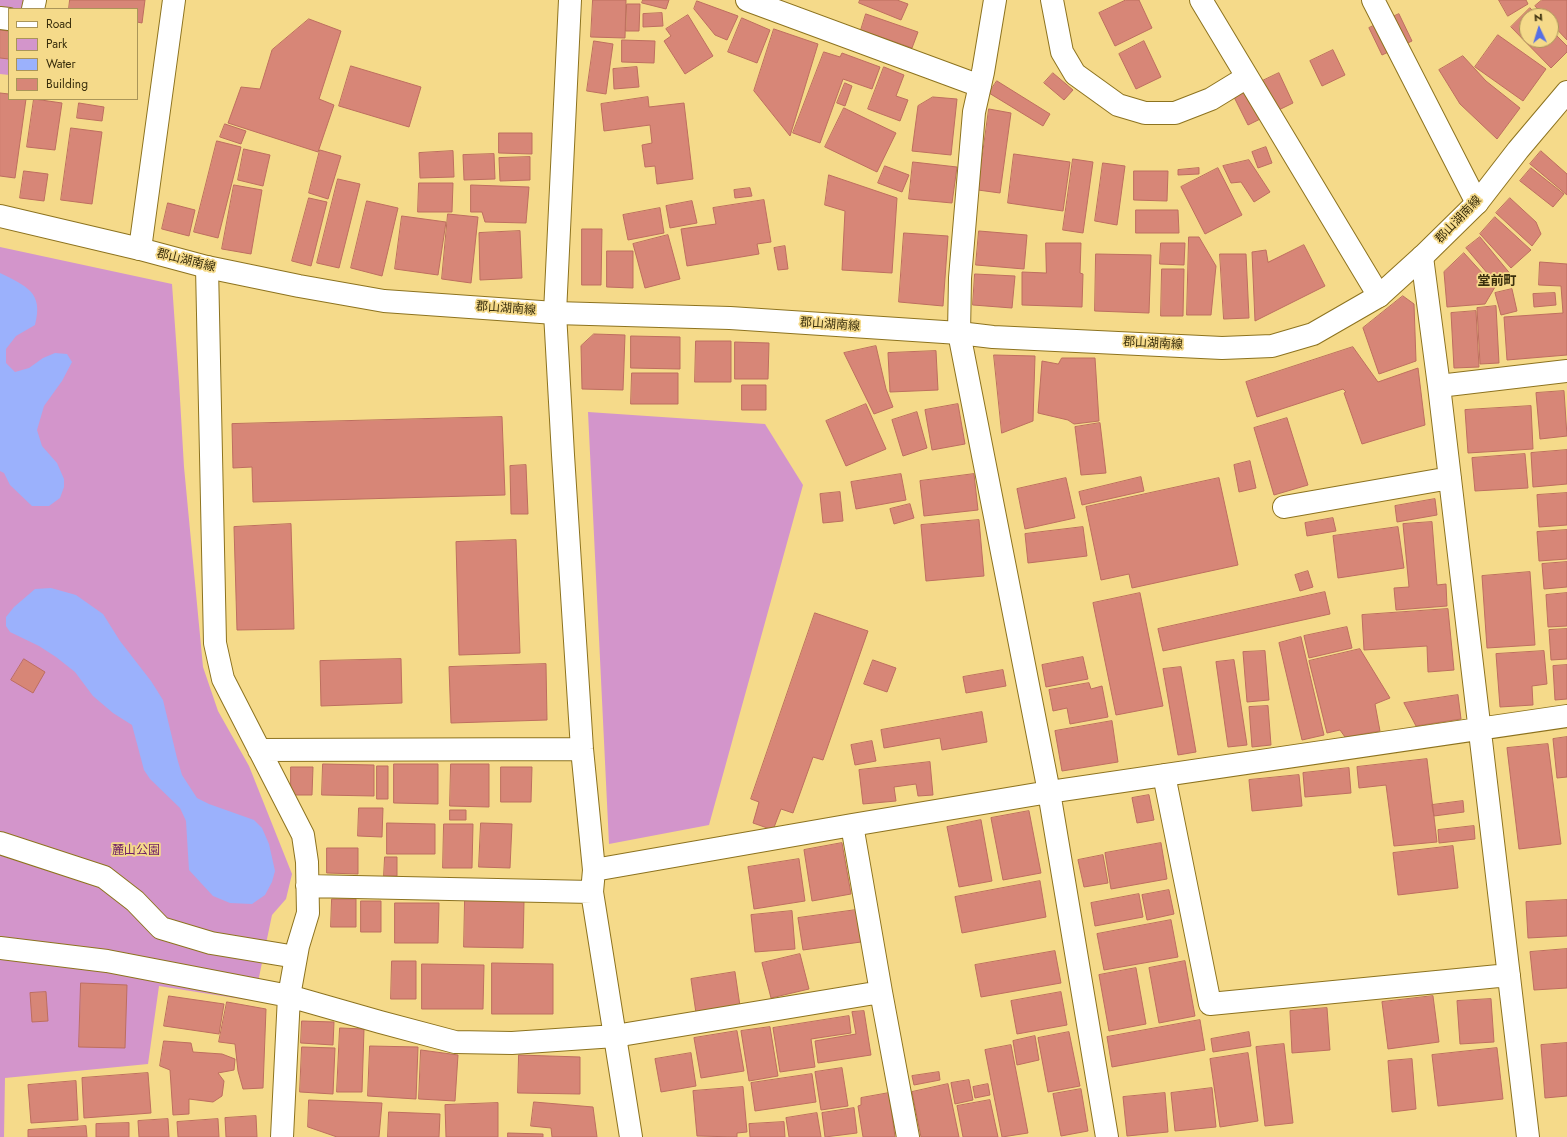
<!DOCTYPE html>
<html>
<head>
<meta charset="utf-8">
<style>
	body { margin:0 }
	#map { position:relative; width:1567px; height:1137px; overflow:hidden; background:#f5da8a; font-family:Jost,sans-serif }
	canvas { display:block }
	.legend { position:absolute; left:8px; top:8px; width:130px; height:92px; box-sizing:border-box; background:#f5da8a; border:1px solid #aa9558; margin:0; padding:5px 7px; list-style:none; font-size:12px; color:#392e0c }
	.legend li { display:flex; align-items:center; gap:8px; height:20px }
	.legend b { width:20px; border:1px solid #aa9558 }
	.north { position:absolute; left:1519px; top:8px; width:40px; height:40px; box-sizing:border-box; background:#f5da8a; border:1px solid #aa9558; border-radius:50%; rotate:356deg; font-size:11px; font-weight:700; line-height:16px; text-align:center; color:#392e0c }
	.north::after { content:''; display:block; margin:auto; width:14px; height:18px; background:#566fe4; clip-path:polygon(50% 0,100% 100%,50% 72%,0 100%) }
</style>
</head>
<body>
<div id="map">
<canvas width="1567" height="1137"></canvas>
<ul class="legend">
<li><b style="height:5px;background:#fff"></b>Road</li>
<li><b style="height:11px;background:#d395cb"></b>Park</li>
<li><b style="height:11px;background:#9bb1fc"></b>Water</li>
<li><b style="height:11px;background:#d78677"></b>Building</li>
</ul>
<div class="north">N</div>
</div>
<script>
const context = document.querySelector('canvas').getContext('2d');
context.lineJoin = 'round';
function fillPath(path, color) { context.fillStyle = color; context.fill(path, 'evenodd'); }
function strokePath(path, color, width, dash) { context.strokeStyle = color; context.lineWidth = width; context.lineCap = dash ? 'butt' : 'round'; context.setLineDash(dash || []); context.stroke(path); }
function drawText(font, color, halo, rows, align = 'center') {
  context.font = font + ' Jost,"Noto Sans JP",sans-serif'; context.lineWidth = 3.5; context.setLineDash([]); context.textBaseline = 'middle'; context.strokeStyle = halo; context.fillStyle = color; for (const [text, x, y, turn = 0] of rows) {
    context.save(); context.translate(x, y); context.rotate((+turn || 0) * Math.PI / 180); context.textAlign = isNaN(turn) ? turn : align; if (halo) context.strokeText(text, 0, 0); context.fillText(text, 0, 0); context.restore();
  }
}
fillPath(new Path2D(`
	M0,0H42L41,9H9V75L0,74Z
	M0,247L172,284L179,382L184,467L203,667L218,711L249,766L292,874L286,899L272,915L254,1001L159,986L148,1064L5,1078L4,1137H0Z
	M588,412L765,424L803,485L709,825L609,844Z`), '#d395cb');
fillPath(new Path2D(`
	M0,273C26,286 44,292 35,325L16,336L6,349V363L15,372L29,368L43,358L55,353L67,354L72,362L62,381L44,406L37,430L42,446L57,463L64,479V487L60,498L49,506H32L10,485L4,473L0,471Z
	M51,588L76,595L103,614L120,641L151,681L163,700L177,758L182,775L197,798L209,804L254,820L262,828L269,844L275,871L272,882L265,895L252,904L230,903L213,896L189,870L186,821L180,808L150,779L144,770L132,725L113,713L93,696L75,672L56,657L39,646L10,632L6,626V617L14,607L35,589Z`), '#9bb1fc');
const building = new Path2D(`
	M70,0H145L142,23L137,22V9H69Z
	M593,0H626L625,38L591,37Z
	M643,0H669L666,9L642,3Z
	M860,0H897L908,4L901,20L859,3Z
	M1126,0H1139L1152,28L1115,46L1099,13Z
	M1499,0H1526L1528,4L1508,16Z
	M1542,0H1567V40L1551,23V16H1544L1535,6Z
	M697,1L738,16L727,40L715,35L694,9Z
	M627,4H640L639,31H626Z
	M1530,8L1538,16H1527V40H1551V30L1567,46V52L1551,68L1511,27Z
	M662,13L663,26L643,27V14Z
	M866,14L918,32L912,48L861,30Z
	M1399,14L1412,41L1382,55L1369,28Z
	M688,15L713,56L685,74L664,41L671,36L666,29Z
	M742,18L770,30L757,63L728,52Z
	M309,19L341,31L319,99L334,105L318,152L228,123L241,87L260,89L272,50Z
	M774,29L818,44L790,136L754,91Z
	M0,30L9,31V59L0,58Z
	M1498,35L1546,69L1523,101L1475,67Z
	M622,40L655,41L654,63L622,62Z
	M594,41L613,44L606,94L587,91Z
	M1144,41L1161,77L1136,89L1119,54Z
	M1333,50L1345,75L1322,86L1310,61Z
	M824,52L840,57L842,53L880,67L872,89L843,79L820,143L793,133Z
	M1463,56L1486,81L1520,108L1497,139L1460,104L1439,70Z
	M351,66L421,87L409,127L339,106Z
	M637,67L639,87L614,89L613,69Z
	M884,67L904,75L896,96L908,100L900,121L868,109Z
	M1053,73L1073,90L1064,100L1044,83Z
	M1279,73L1293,103L1248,125L1233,95Z
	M997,81L1050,114L1043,126L989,93Z
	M845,83L852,86L845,106L837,103Z
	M0,93L9,94V99H26L15,178L0,176Z
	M648,97L649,107L684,103L693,179L657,184L655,166L645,167L642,145L652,143L650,125L604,131L601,104Z
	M933,97L957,99L951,155L912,151L918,106Z
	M34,99L62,103L55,150L27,147Z
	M79,103L104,107L102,121L77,118Z
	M844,108L896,133L877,172L825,147Z
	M989,109L1011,113L1000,193L978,190Z
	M225,124L246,131L241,144L220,137Z
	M71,128L102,132L92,204L61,200Z
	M499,133H532V154L499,153Z
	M217,141L241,147L218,238L194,232Z
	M1266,147L1272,163L1258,168L1252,152Z
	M244,149L270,155L263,186L238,180Z
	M320,150L341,156L328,199L309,193Z
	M453,151L454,177L420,178L419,153Z
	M1541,151L1567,174V195L1530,164Z
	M494,154L495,179L464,180L463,155Z
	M1014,154L1070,162L1063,211L1008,203Z
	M530,157V180L500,181L499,158Z
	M1073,159L1093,162L1083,233L1063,230Z
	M1249,160L1270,192L1254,202L1241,182L1231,183L1223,166Z
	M913,162L957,167L952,203L909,199Z
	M1103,163L1125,166L1117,225L1095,221Z
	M885,166L909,175L902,192L878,183Z
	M1199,168V174L1178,175V170Z
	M1218,168L1242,215L1205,234L1181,187Z
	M1531,168L1564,194L1553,207L1520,181Z
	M24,171L48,174L44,201L20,198Z
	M1134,171H1168L1167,201L1134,200Z
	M829,175L897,198L892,273L842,270L845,211L825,205Z
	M338,179L360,184L339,268L317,263Z
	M419,183H453L452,212H418Z
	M234,185L262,190L251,254L222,249Z
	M471,185L529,187L526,223L485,222L482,212H471Z
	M750,188L752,196L735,198L734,190Z
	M309,198L327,202L311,266L292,261Z
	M1510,198L1536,222L1541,234L1532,246L1496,213Z
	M764,200L771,242L757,244L759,254L687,266L681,229L716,224L713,208Z
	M367,201L398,208L382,276L351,268Z
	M692,201L697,223L670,228L666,206Z
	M168,203L195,210L189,236L162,229Z
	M660,208L664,233L628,240L623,215Z
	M1136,210H1178L1179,233H1136Z
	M448,214L478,217L471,283L442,279Z
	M402,216L446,222L438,275L395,269Z
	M1495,217L1531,250L1511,268L1480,234Z
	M582,229H602L601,285H582Z
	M520,231L522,278L480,280L479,233Z
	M979,231L1027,235L1024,269L976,265Z
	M904,233L948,236L943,306L899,302Z
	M668,235L680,279L645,288L633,244Z
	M1189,237H1199L1216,266L1211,315H1187Z
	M1480,237L1512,276L1499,287L1466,248Z
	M1046,243H1081L1080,273L1083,274L1082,307L1022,305V272L1046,273Z
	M1161,243H1185L1184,265L1160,264Z
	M1304,245L1325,286L1255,321L1252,252L1266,250L1268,262Z
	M785,246L788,269L778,270L774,248Z
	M607,251H633V288L607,287Z
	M1464,253L1495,287L1485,304L1447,307L1444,272Z
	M1096,254L1151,255L1149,313L1095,311Z
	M1220,254H1246L1249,318L1224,319Z
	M1540,262L1567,264V355L1507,360L1504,317L1563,313L1561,286L1539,285Z
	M1162,269H1184L1183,316H1161Z
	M975,274L1015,276L1012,308L973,305Z
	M1512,289L1517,311L1501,315L1495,293Z
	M1555,293L1556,305L1534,307L1533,294Z
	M1403,296L1414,304L1416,361L1379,374L1363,328Z
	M1496,306L1499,363L1480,364L1477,308Z
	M1476,311L1479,367L1454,368L1451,313Z
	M594,334L625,335L623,390L582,389L581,346Z
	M631,336L680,337V369L631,368Z
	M696,341H731V382H695Z
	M735,342L769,343L768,379H735Z
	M876,346L886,389L893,407L874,414L844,353Z
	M1353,347L1378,382L1418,368L1425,425L1362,444L1344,393L1346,392L1343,389L1257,417L1246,382Z
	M936,351L938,390L890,392L888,353Z
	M994,355L1035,356L1033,421L1002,433Z
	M1062,358H1095L1099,421L1074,424L1068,420L1038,413L1042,361L1058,364Z
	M632,373H678V404H631Z
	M742,385H766V410H742Z
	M1564,391L1567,436L1540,439L1536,393Z
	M866,404L886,449L846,466L826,421Z
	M958,404L965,444L932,450L925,410Z
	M1531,406L1533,449L1468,453L1465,410Z
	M917,412L927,448L903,456L892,420Z
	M502,417L505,495L253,502L252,467L233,468L232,424Z
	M1287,418L1308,485L1274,495L1254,428Z
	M1100,423L1106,473L1081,475L1075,427Z
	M1567,450V484L1533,487L1531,453Z
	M1525,454L1528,488L1475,491L1472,458Z
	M1250,461L1256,488L1239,492L1234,465Z
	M526,465L528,514H511L510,466Z
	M901,474L906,500L856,509L851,482Z
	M974,474L978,510L924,516L920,481Z
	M1141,477L1144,491L1082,505L1079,492Z
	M1066,478L1075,518L1025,529L1017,489Z
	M1219,478L1238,565L1132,588L1129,574L1101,580L1086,507Z
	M840,492L843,521L823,523L820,494Z
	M1567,493V525L1539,527L1537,495Z
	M1435,499L1437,515L1397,522L1395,506Z
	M910,504L914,518L894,524L890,509Z
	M1333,518L1336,531L1307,536L1305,523Z
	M979,520L984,576L926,581L921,525Z
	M1432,522L1437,585L1446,584L1447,606L1396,610L1394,588L1409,587L1403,524Z
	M291,524L294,629L237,630L234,527Z
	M1083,527L1087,556L1028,563L1025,534Z
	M1398,527L1404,568L1338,578L1333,536Z
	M1567,530V559L1539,561L1537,532Z
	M516,540L520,653L459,655L456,542Z
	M1567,562V587L1544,589L1542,564Z
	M1308,571L1313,587L1300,591L1295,575Z
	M1530,572L1535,645L1487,648L1482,576Z
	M1325,592L1330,614L1163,651L1158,629Z
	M1140,593L1163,706L1116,715L1093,603Z
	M1567,593V626L1548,627L1546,595Z
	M1448,609L1454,670L1428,672L1427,646L1364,650L1362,615Z
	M815,613L868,631L823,760L813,757L793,813L781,809L773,830L753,823L759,802L751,799Z
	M1347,627L1352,648L1309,658L1304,636Z
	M1567,629V659L1551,660L1549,630Z
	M1301,637L1324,735L1302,740L1279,643Z
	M1360,649L1390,698L1375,704L1380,731L1345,737L1340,730L1327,733L1309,661Z
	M1265,651L1269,700L1247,702L1243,652Z
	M1544,651L1547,684L1532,686L1533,705L1500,707L1496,654Z
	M1083,657L1088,679L1046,687L1042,665Z
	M24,659L45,672L33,693L11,680Z
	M401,659L402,703L321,706L320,661Z
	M873,660L896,668L887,692L864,684Z
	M1234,660L1247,745L1228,747L1216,662Z
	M546,664L547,720L451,723L449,667Z
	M1567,665V699L1555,700L1553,666Z
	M1181,667L1196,752L1178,755L1163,669Z
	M1003,670L1006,686L966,693L963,677Z
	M1089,683L1091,689L1102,686L1108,717L1070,724L1067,708L1053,711L1049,690Z
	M1458,695L1461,719L1416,726L1404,703Z
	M1268,706L1271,745L1252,747L1249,707Z
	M982,712L987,742L942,750L940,738L884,748L881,730Z
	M1112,721L1118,762L1062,771L1055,731Z
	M1567,737V777L1557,778L1553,739Z
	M872,741L876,761L855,765L851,745Z
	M1548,744L1561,844L1519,849L1507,748Z
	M1427,759L1437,842L1394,846L1386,785L1359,788L1357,767Z
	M930,762L933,795L918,796L916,784L894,787L896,801L863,804L859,770Z
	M323,764L374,765V796L322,795Z
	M394,764H438V804L394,803Z
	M451,764H489V807L450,806Z
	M377,766H388V799H377Z
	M291,767H313L312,795H291Z
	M501,767H532L531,802H501Z
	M1349,768L1351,793L1305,797L1303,773Z
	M1299,775L1302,806L1252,811L1249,780Z
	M1149,795L1154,820L1137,823L1132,798Z
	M1463,801L1464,812L1434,816L1432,805Z
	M359,808H383L382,837L358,836Z
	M450,810H466V820H450Z
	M1029,811L1041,873L1003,880L991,818Z
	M981,820L992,881L959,887L947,827Z
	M387,823L435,824V854H387Z
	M481,823L512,824L510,868L479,867Z
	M444,824H473L472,868H443Z
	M1474,826L1475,839L1439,843L1438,830Z
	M842,843L851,894L812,901L804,850Z
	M1161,843L1167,879L1111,889L1105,853Z
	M1453,846L1458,888L1398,895L1393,853Z
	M327,848H358V874L327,873Z
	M1103,855L1108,883L1084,887L1078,860Z
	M385,857H397V876H384Z
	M799,859L805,901L754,909L748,867Z
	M1040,881L1046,917L962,933L955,897Z
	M1169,890L1174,914L1147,920L1142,895Z
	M1139,894L1143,917L1095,926L1091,903Z
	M332,899H356V927H331Z
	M465,900L524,901L523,948L464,947Z
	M1567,900V936L1528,938L1526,902Z
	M361,901H381V932H361Z
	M395,903H439L438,943H395Z
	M856,910L861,942L803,950L798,918Z
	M792,911L795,949L755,952L751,915Z
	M1171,920L1178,957L1104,970L1097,934Z
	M1567,949V988L1534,990L1530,952Z
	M1055,951L1061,983L981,997L975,965Z
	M800,954L809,989L771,998L762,963Z
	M392,961H416V999H391Z
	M1185,961L1195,1016L1159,1023L1149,968Z
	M492,963L553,964V1014H492Z
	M422,964L484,965L483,1009H422Z
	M1136,968L1146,1024L1109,1031L1099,975Z
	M735,972L740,1006L696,1013L691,979Z
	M81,983L127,985L125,1048L79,1047Z
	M46,992L48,1021L32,1022L30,993Z
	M1061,992L1067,1025L1017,1034L1011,1001Z
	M169,996L224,1004L219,1034L164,1026Z
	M1433,996L1439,1042L1388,1049L1382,1002Z
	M1491,999L1494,1042L1460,1044L1457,1001Z
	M227,1002L266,1009L263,1088L243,1089L238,1071L235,1044L219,1042Z
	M1327,1008L1330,1050L1292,1053L1290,1011Z
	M864,1011L871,1055L818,1063L815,1041L856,1034L852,1012Z
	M849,1016L851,1033L811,1039L815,1067L780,1072L773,1028Z
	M1200,1020L1205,1050L1112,1067L1107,1037Z
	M302,1021L334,1022L333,1045L301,1043Z
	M770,1027L778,1076L749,1081L741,1031Z
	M340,1028L364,1029L362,1092H337Z
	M737,1031L744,1071L701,1078L694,1038Z
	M1069,1032L1080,1086L1048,1092L1038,1038Z
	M1249,1032L1251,1046L1213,1052L1211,1039Z
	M1035,1036L1039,1060L1017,1065L1013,1041Z
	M164,1041L191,1043L193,1052L222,1054L235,1059L234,1070L218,1073L224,1081L222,1096L213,1102L189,1099V1114L173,1115L170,1070L160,1066Z
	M1567,1043V1096L1545,1098L1541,1045Z
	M1284,1044L1293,1123L1265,1126L1256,1047Z
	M1011,1045L1028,1133L1002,1137L985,1050Z
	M370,1046L418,1047L416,1099L368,1096Z
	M302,1047L335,1048L333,1094L300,1092Z
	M1497,1048L1503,1099L1438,1106L1432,1055Z
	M421,1050L458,1055L455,1101L419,1099Z
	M691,1053L696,1086L661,1092L655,1059Z
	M1248,1053L1258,1121L1220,1127L1210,1059Z
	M519,1055L580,1057V1094L518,1093Z
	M1412,1059L1416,1109L1392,1112L1388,1061Z
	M842,1068L848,1106L821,1110L815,1072Z
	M939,1072L940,1080L914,1085L912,1076Z
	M148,1073L151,1113L84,1118L82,1078Z
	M812,1074L816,1102L755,1111L751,1083Z
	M969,1080L973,1100L955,1104L951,1083Z
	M76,1081L78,1120L31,1123L28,1085Z
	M948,1084L959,1137H921L912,1092Z
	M988,1084L990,1095L975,1098L973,1087Z
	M743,1087L747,1132L737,1133V1137L697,1136L693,1091Z
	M1212,1088L1216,1127L1175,1131L1171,1093Z
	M1081,1089L1088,1131L1061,1136L1053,1094Z
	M889,1093L895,1137H863L858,1106L861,1105V1098Z
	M1165,1093L1168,1132L1127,1136L1123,1097Z
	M309,1100L382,1103L379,1137H337L308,1127Z
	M990,1100L998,1137H963L957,1106Z
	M534,1102L593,1107L597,1137H552L551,1128L531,1126Z
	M498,1103V1137H446L445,1105Z
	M854,1108L857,1133L825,1137L822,1113Z
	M389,1112L440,1114L439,1137H388Z
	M817,1113L821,1137H789L786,1118Z
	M256,1116L257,1137H226L225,1118Z
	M168,1119L169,1137H139L138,1121Z
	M218,1119L219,1137H178L177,1122Z
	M784,1122L785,1137H750L749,1124Z
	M129,1123V1137H96V1124Z
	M86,1126L87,1137H28V1130Z
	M508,1133L543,1134V1137H508Z`);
fillPath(building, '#d78677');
strokePath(building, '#bd6e5f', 1);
const minor = new Path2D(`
	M570,0L555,313L563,455L582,749L594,870L592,892L631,1137
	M747,0L980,86
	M995,0L983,72L974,112L960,278L959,333L1049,792L1107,1137
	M1052,0L1062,52L1075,74L1118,105L1145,113H1175L1211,99L1247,77
	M1201,0L1379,296
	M1373,0L1477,203
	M33,9L35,0
	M0,18L9,19
	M140,249L174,0
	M1422,257L1439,386L1528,1137
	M207,267L215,643L223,679L303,835L307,862L308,913L298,946L289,996L282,1137
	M1439,386L1567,371
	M1284,507L1450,478
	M259,750L582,749
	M1164,775L1210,1004L1509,975
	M852,825L881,992L908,1137
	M0,843L104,877L135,901L161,928L211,943L296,957
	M594,870L852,825L1049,792L1567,716
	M307,886L592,892
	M0,948L107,961L289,996L380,1022L455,1042L512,1043L615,1036L881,992`);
const major = new Path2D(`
	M0,216L140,249L207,267L299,286L384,301L555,313L730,318L959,333L993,337L1222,348L1272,346L1313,334L1379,296L1422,257L1477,203L1518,150L1567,92`);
strokePath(minor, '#8d731f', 24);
strokePath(major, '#8d731f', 24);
strokePath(minor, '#fff', 22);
strokePath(major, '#fff', 22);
drawText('12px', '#392e0c', '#f5da8a', [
	["郡山湖南線",1459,220,-46],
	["郡山湖南線",186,261,14],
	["郡山湖南線",506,309,4],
	["郡山湖南線",830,325,4],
	["郡山湖南線",1153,344,3]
]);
drawText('12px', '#6c1d66', '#f5da8a', [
	["麓山公園",136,851]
]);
drawText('bold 13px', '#392e0c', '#f5da8a', [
	["堂前町",1497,282]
]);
</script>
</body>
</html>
